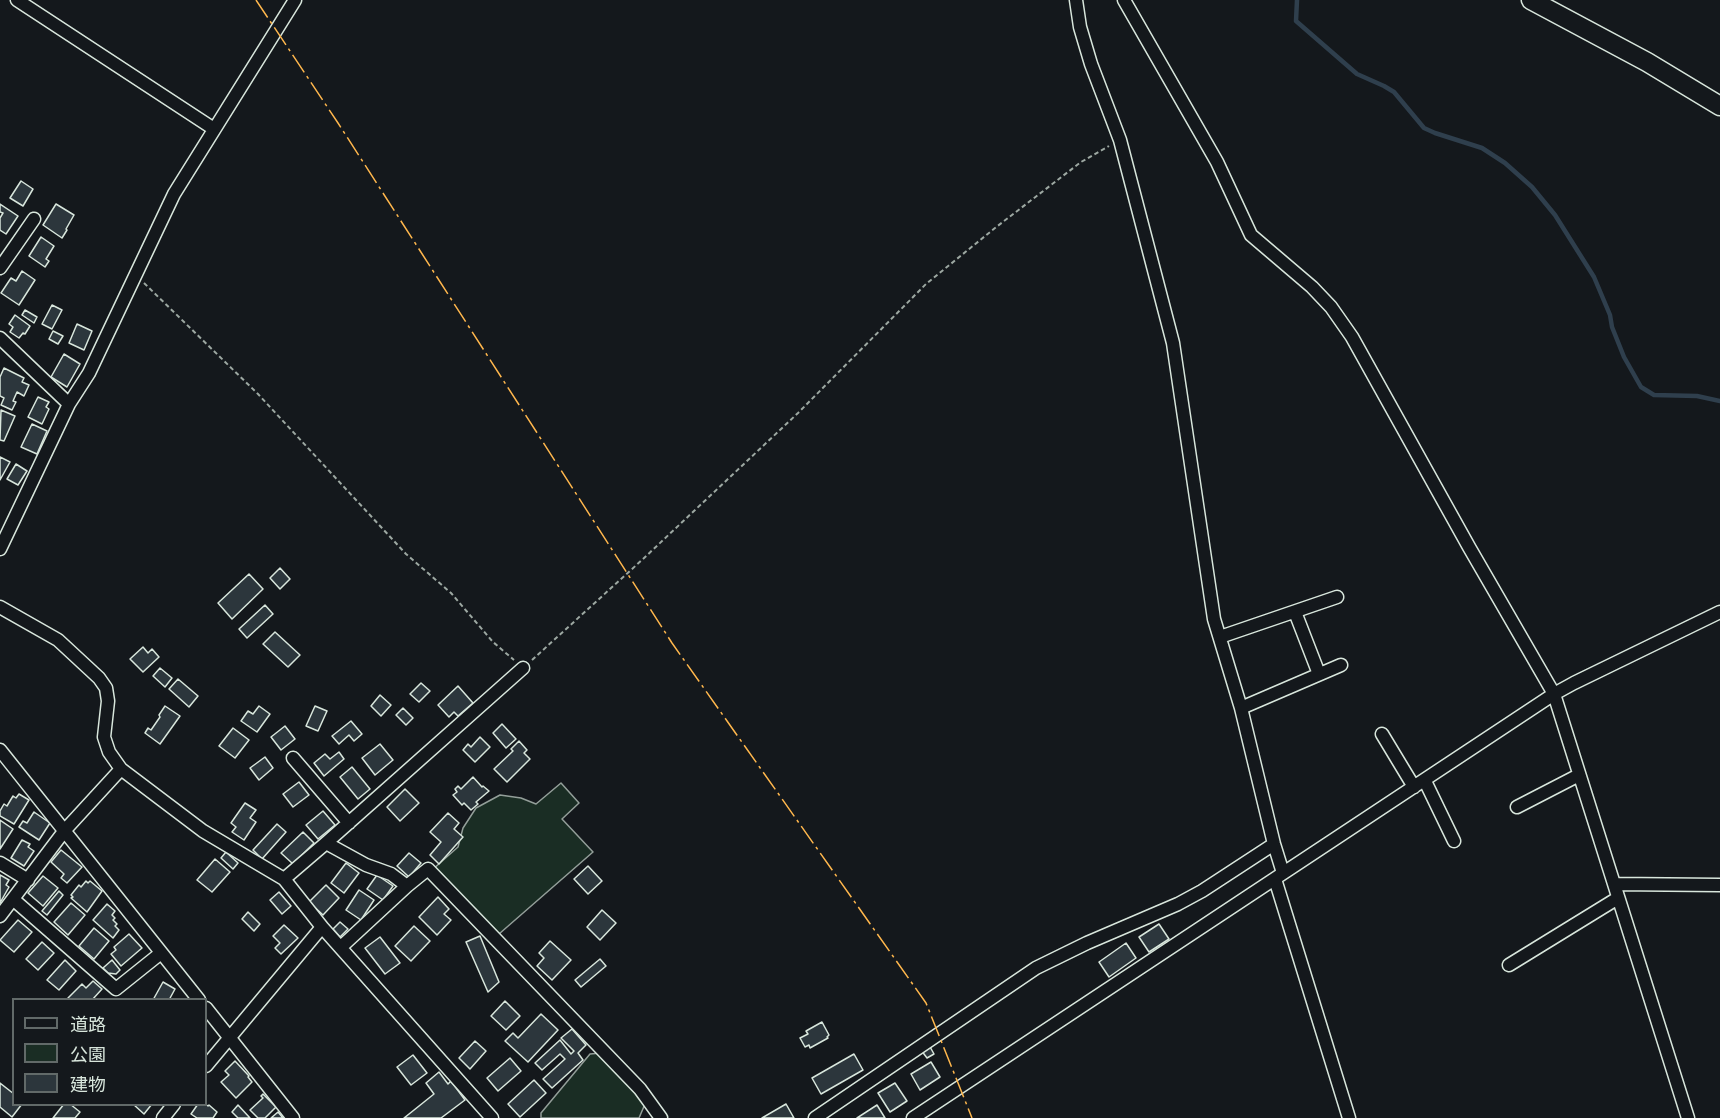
<!DOCTYPE html>
<html>
<head>
<meta charset="utf-8">
<style>
	body { margin:0 }
	#map { position:relative; width:1720px; height:1118px; overflow:hidden; background:#14181c; font-family:Barlow,"Noto Sans JP",sans-serif }
	canvas { display:block }
	.legend { position:absolute; left:12px; top:998px; width:195px; height:108px; box-sizing:border-box; background:#14181c; border:2px solid #626a69; margin:0; padding:8px 10px; list-style:none; font-size:18px; color:#d8e6dc }
	.legend li { display:flex; align-items:center; gap:12px; height:30px }
	.legend b { width:30px; border:2px solid #626a69 }
</style>
</head>
<body>
<div id="map">
<canvas width="1720" height="1118"></canvas>
<ul class="legend">
<li><b style="height:8px;background:#14181c"></b>道路</li>
<li><b style="height:16px;background:#1a2d24"></b>公園</li>
<li><b style="height:16px;background:#2c363c"></b>建物</li>
</ul>
</div>
<script>
const context = document.querySelector('canvas').getContext('2d');
context.lineJoin = 'round';
function fillPath(path, color) { context.fillStyle = color; context.fill(path, 'evenodd'); }
function strokePath(path, color, width, dash) { context.strokeStyle = color; context.lineWidth = width; context.lineCap = dash ? 'butt' : 'round'; context.setLineDash(dash || []); context.stroke(path); }
const green = new Path2D(`
	M561,783L579,803L562,819L593,852L499,934L432,870L458,847L463,828L476,808L500,795L521,798L536,804Z
	M601,1053L624,1076L645,1104L639,1118H541V1113L590,1054Z`);
fillPath(green, '#1a2d24');
strokePath(green, '#939e99', 1.5);
strokePath(new Path2D(`
	M1297,0L1296,21L1357,74L1384,86L1394,92L1424,128L1435,133L1482,148L1505,163L1532,187L1555,215L1594,277L1610,315L1612,327L1624,357L1641,387L1654,395L1697,396L1720,401`), '#2f3f4d', 4.5);
const building = new Path2D(`
	M21,181L33,189L23,206L10,198Z
	M0,204L18,216L6,234L0,230V218L3,213L0,212Z
	M56,204L74,215L66,229L67,230L62,238L43,225Z
	M41,237L54,246L46,259L49,261L45,267L29,256Z
	M22,271L35,280L19,305L1,293L11,278L16,281Z
	M52,305L62,310L52,329L42,324Z
	M25,310L37,317L34,323L22,315Z
	M15,315L30,326L25,334L23,333L19,338L10,332L13,327L9,324Z
	M77,324L92,331L84,350L69,343Z
	M53,331L63,336L58,344L49,339Z
	M64,354L80,364L67,387L51,377Z
	M4,368L24,378L22,382L29,385L24,396L17,392L13,401L16,402L12,410L1,405L4,398L0,396V377Z
	M38,397L49,402L46,407L49,409L42,424L28,417Z
	M1,410L15,416L4,441L0,440Z
	M32,424L47,431L37,454L21,447Z
	M0,457L10,462L0,480Z
	M16,464L27,471L18,485L7,479Z
	M280,568L290,579L280,589L270,578Z
	M249,574L263,589L232,619L218,603Z
	M265,605L273,614L247,638L239,629Z
	M275,632L300,655L288,667L263,644Z
	M143,647L148,653L152,649L159,657L143,672L130,659Z
	M160,668L172,678L165,687L153,676Z
	M178,679L198,696L189,707L169,689Z
	M421,683L430,691L419,702L410,694Z
	M458,686L473,703L458,716L454,712L449,717L438,705Z
	M380,695L391,705L381,716L371,706Z
	M165,706L180,716L160,744L145,733L148,728L151,730L160,717L159,715Z
	M259,706L270,714L257,732L241,721L248,711L253,714Z
	M315,706L327,711L318,731L306,726Z
	M403,708L413,718L406,725L396,715Z
	M351,721L362,734L354,741L349,735L339,744L332,736Z
	M502,724L516,739L506,748L493,733Z
	M285,726L295,739L281,750L271,737Z
	M233,728L249,740L235,758L219,746Z
	M480,737L490,747L475,762L463,750L468,744L471,747Z
	M519,741L527,750L524,753L530,759L507,782L494,769L513,751L511,749Z
	M380,744L393,760L375,775L362,758Z
	M339,752L344,759L324,776L314,763L325,754L330,759Z
	M265,757L273,768L259,780L250,768Z
	M352,767L370,789L358,799L340,777Z
	M473,777L482,787L483,786L489,791L476,802L478,804L471,810L464,803L462,805L453,795L457,792L455,789L458,786L461,789Z
	M299,782L309,795L293,807L283,794Z
	M405,789L419,803L400,821L387,807Z
	M19,794L29,800L14,824L0,816V811L4,804L7,806L13,796L16,798Z
	M245,803L256,810L250,818L256,822L244,840L232,832L236,827L231,823Z
	M323,811L335,825L318,839L306,825Z
	M34,812L50,823L39,840L19,827L23,821L27,823Z
	M448,813L459,823L454,829L463,837L439,864L430,855L441,842L430,832Z
	M0,820L13,829L0,849Z
	M277,824L286,832L262,859L253,850Z
	M303,832L314,843L293,864L281,853Z
	M22,840L30,844L28,847L34,851L24,866L11,858Z
	M61,850L82,867L67,883L61,878L64,874L51,862Z
	M226,852L238,863L233,869L221,858Z
	M409,853L421,863L409,877L397,866Z
	M215,859L230,872L212,892L197,880Z
	M346,863L359,873L344,893L331,883Z
	M588,866L602,881L588,894L574,879Z
	M0,875L9,880L6,885L9,887L0,903Z
	M377,875L393,886L383,900L367,889Z
	M43,876L58,888L43,906L28,893Z
	M86,881L88,883L90,881L102,891L87,912L71,898L73,897L71,895L79,885L81,887Z
	M326,885L339,898L323,915L309,902Z
	M359,890L374,900L361,920L346,910Z
	M59,891L63,895L47,915L42,911Z
	M279,892L291,906L282,914L270,900Z
	M438,897L449,909L444,914L451,920L437,935L419,917Z
	M71,903L85,915L68,935L54,922Z
	M107,904L115,911L112,915L115,918L113,920L117,924L115,926L119,930L113,938L93,920Z
	M602,910L616,923L600,940L587,927Z
	M248,912L260,924L254,931L242,919Z
	M18,920L32,932L14,952L0,940Z
	M340,922L348,929L340,937L333,929Z
	M1159,924L1169,939L1149,952L1139,937Z
	M284,925L298,938L281,954L275,948L280,943L273,936Z
	M414,926L430,941L411,961L395,946Z
	M94,928L109,941L94,959L79,946Z
	M129,934L142,948L121,966L111,954L116,950L114,947Z
	M480,936L499,982L488,992L466,942Z
	M380,937L400,963L385,974L365,948Z
	M550,941L571,960L552,980L537,966L544,958L539,953Z
	M42,942L54,953L38,970L26,959Z
	M1126,943L1136,958L1109,977L1099,962Z
	M600,959L606,966L581,987L575,980Z
	M65,960L76,971L59,990L47,980Z
	M112,960L120,970L116,974L108,973L103,968Z
	M93,981L102,989L92,1000H70L68,998L82,984L86,988Z
	M163,982L175,989L169,1000H153Z
	M505,1001L520,1016L506,1030L491,1016Z
	M541,1014L558,1030L528,1062L505,1041L513,1033L518,1038Z
	M822,1022L829,1035L827,1037L828,1038L810,1048L809,1045L805,1047L800,1038L808,1034L806,1031Z
	M572,1029L586,1045L578,1053L583,1060L552,1088L543,1079L565,1059L560,1054L542,1070L535,1063L560,1040L571,1054L574,1051L561,1038Z
	M475,1041L486,1051L470,1069L459,1058Z
	M929,1045L934,1054L927,1058L921,1050Z
	M854,1054L863,1070L821,1094L812,1078Z
	M413,1055L427,1073L411,1085L397,1067Z
	M510,1058L521,1071L498,1091L487,1078Z
	M235,1061L249,1076L248,1077L252,1082L236,1098L221,1082L229,1075L225,1071Z
	M931,1062L940,1077L920,1090L911,1074Z
	M439,1072L448,1084L451,1081L465,1100L441,1118H404L434,1094L426,1083Z
	M534,1080L546,1093L520,1117L508,1104Z
	M0,1083L14,1094V1104H22L12,1117L0,1107Z
	M895,1083L907,1101L890,1112L878,1093Z
	M263,1094L276,1107L265,1118H258L250,1110L263,1098L261,1096Z
	M64,1104H70L80,1112L75,1118H53Z
	M133,1104H152L144,1114Z
	M198,1104H205L208,1106L209,1105L217,1112L213,1118H197L191,1114Z
	M786,1104L794,1118H762Z
	M238,1105L250,1118H238L232,1112Z
	M877,1105L885,1118H857Z
	M278,1112L283,1118H271Z`);
fillPath(building, '#2c363c');
strokePath(building, '#d8e6dc', 1.5);
const street = new Path2D(`
	M17,0L214,129
	M1076,0L1080,27L1091,64L1120,140L1173,343L1214,619L1241,708L1274,844L1283,873
	M1124,0L1217,162L1251,235L1312,287L1331,307L1352,337L1469,547L1554,694L1688,1118
	M0,268L34,219
	M0,338L69,404
	M0,549L69,404L89,373L174,194L295,0
	M0,607L58,640L99,678L106,688L108,701L104,737L109,752L121,769L203,831L284,879
	M1295,612L1319,674
	M1220,637L1337,597
	M1241,708L1341,665
	M1382,734L1414,787
	M0,750L199,1000
	M293,758L349,823
	M1425,781L1454,841
	M1517,807L1579,775
	M326,843L366,865L391,874L407,886
	M0,863L28,880
	M1275,879L1349,1118
	M1614,884L1720,885
	M14,900L116,989L161,953
	M0,916L65,830L121,769
	M322,927L492,1118
	M341,947L407,886L428,869L640,1089L661,1118
	M1509,965L1618,898
	M206,1008L293,1118
	M206,1066L322,927L284,879L326,843L523,668
	M163,1118L174,1104
	M815,1118L1036,968L1087,943L1178,904L1202,891L1274,844
	M913,1118L1554,694L1574,683L1720,612`);
const secondary = new Path2D(`
	M1531,0L1647,62L1720,106`);
strokePath(street, '#d8e6dc', 15);
strokePath(secondary, '#d8e6dc', 21);
strokePath(new Path2D(`
	M144,283L258,394L406,554L451,593L493,642L514,660
	M532,660L643,559L798,413L926,284L995,228L1081,162L1109,146`), '#9da8a2', 2, [4.5, 3]);
strokePath(street, '#14181c', 12);
strokePath(secondary, '#14181c', 18);
strokePath(new Path2D(`
	M256,0L338,123L672,643L926,1003L972,1118`), '#ffb74d', 1.5, [21, 4.5, 3, 4.5]);
</script>
</body>
</html>
